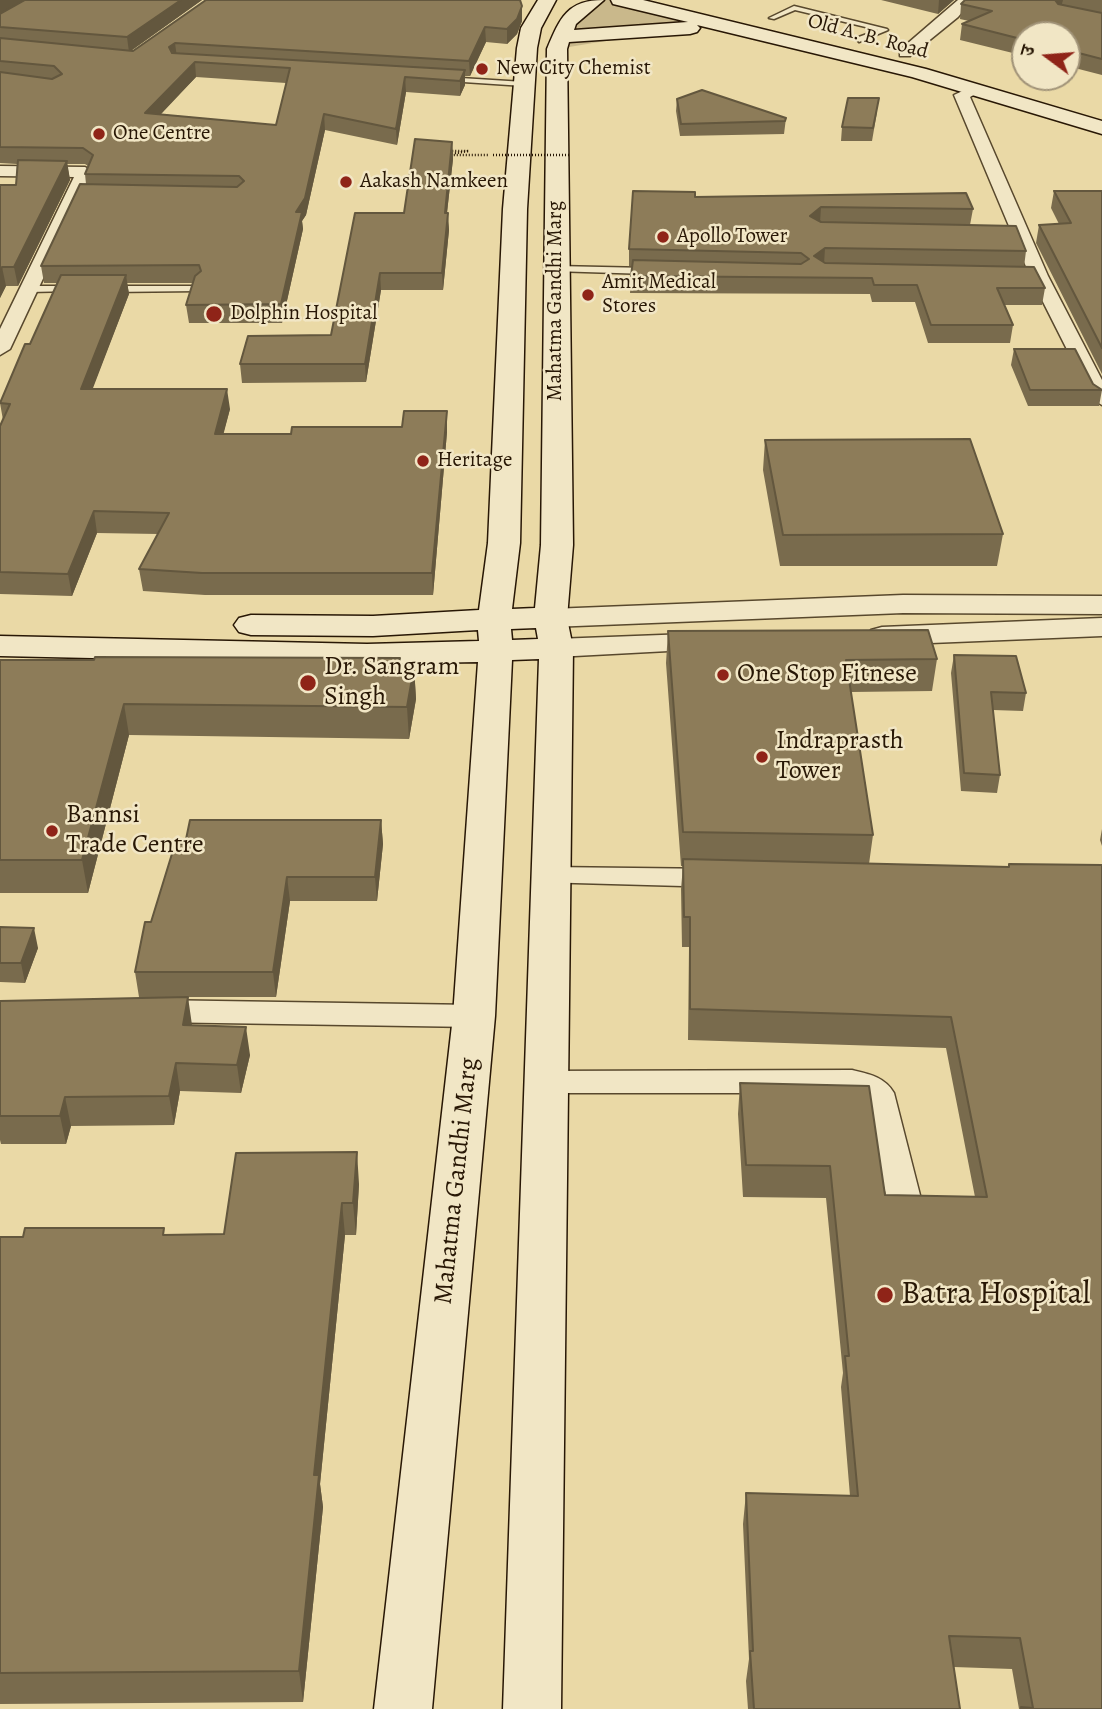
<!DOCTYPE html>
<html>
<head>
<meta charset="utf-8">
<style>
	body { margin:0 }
	#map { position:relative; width:1102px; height:1709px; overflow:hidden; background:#ead9a6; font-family:Alegreya,"Noto Serif Devanagari",serif }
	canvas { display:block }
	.north { position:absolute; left:1011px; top:21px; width:70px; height:70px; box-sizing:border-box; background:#f1e6c5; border:2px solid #a19378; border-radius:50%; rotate:286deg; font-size:19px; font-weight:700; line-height:28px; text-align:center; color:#281705 }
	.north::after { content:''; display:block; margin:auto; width:24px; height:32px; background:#8f2418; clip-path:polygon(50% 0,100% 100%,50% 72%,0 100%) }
</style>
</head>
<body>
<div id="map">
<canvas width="1102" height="1709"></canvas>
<div class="north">उ</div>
</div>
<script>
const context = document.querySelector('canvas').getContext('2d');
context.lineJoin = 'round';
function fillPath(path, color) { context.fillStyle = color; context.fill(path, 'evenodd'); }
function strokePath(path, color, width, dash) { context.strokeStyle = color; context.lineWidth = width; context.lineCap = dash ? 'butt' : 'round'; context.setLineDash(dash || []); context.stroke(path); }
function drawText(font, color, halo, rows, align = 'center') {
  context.font = font + ' Alegreya,serif'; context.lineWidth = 5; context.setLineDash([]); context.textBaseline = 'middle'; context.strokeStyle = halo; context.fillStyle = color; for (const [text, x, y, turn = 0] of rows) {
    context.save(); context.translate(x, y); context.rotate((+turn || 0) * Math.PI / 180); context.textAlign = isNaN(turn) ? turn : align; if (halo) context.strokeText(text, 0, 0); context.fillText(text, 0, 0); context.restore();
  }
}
fillPath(new Path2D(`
	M595,0H620L720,22L557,49L582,7Z`), '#c9b88b');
const service = new Path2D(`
	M794,6L887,29L888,30L859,42L856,38L878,30L795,10L774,19L769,18Z
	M445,77L524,82L528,84L524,86L448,81H445Z
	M556,266L648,268L653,271L648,274L553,271L551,269Z
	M72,286L75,287V291L29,292L24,289L29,286Z
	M195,286L200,289L198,291L109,292L104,289L109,286Z`);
const minor = new Path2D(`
	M958,0H972L958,17L910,56H900V50Z
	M973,86L981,91L970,97L1048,276L1102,380V405L1092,399L1030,276L954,95Z
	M0,166L85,167L93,172L10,349L0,355V329L74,177L0,176Z
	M549,867L719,869L729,872L733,878L729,884L719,887L539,882L535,876L539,870Z
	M153,1000L474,1005L485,1008L489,1016L485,1024L474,1027L153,1022L142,1018L138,1011L142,1004Z
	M852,1070C869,1074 885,1077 894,1093L921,1199L916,1208L904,1212L892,1208L887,1199L863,1099L855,1093H545L534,1090L529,1082L534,1074L545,1071Z`);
const tertiary = new Path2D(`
	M903,595L1102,596V614L903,613L551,627L540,624L536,618L540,612L551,609Z
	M1102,618V636L882,645L871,642L867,636L871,630L882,627Z
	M714,633L725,636L729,642L725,648L556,657L545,654L541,648L545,642L556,639Z`);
const secondary = new Path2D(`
	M538,0H556L541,28L537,48L527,209L520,543L512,609L535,608L541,545L547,49C560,18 567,0 604,0L576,24L574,30L688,22L613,4L611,0H643L926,69L1102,121V134L912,77L697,25L700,28L697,32L690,34L569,42L567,49L573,545L567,618L573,648L561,1709H503L539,659L512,660L495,1016L432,1709H374L453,1016L478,662L367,664L0,656V636L367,644L479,641L478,630L373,636L251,635L239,632L234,625L239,618L251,615L373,616L479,610L488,543L503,209L517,48L521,28ZM536,628L538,639L512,640L511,629Z`);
strokePath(service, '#58482d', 3);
strokePath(minor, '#58482d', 3);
strokePath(tertiary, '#58482d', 3);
strokePath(secondary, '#281705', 3);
strokePath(new Path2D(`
	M449,154L469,151H448V155H489`), '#281705', 2.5, [1, 2]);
fillPath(service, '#f1e6c5');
fillPath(minor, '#f1e6c5');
fillPath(tertiary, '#f1e6c5');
fillPath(secondary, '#f1e6c5');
strokePath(new Path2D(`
	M493,155H571`), '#281705', 2.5, [1, 2]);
fillPath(new Path2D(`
	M0,0H202L131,51H133L206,0L522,6V21L517,34L507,44L486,42L470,76H465V85L460,96L406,92L397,145L325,130L306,215L302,221L303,229L282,323H189L186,305L193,283H127L129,294L92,389L230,409L223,434H291L402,427L447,411V432L433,595H205L143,591L139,569L158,534L97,533L72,596L0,594V426L3,420L0,403L30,344L58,283H44L41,266L86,184L85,174L88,166L85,164H67L70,180L18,286H6L0,298V185H16L17,164L0,163ZM196,77L286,83L276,125L160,114Z
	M881,0H954L938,14Z
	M965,0H1102V75L1067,66V35H1025V56L960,40L962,24L969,21L960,19L961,4Z
	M677,99L786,118L784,134L680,136L676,111Z
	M877,112L872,141H841L842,127Z
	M452,142L453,159L447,213L449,230L443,290H381L366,382L242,383L240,364L331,335L404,213Z
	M1054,191H1102V374L1036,243L1039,225L1059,224L1051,208Z
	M695,197L973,209L970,225L1026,251L1024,267L1045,288L1042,305H1004L1013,325L1010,343H928L915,302H872L870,294L630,293L632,266H629V249Z
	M1014,349L1093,384L1102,390L1099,406H1028L1011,365Z
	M765,440L1003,534L997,566H780L763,470Z
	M668,631L937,659L932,691L851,692L873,835L869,864L1008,867L1009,864L1102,1709H1019L1012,1669L954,1667L960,1709H748L746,1681L749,1659L743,1524L746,1493L850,1496L841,1387L843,1373L826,1198L743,1197L738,1114L740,1083L885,1195L975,1197L946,1048L688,1040L689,947H682L681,889L683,866H681L666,663Z
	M954,655L1026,693L1023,711L993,710L1000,775L997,793L961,791L951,673Z
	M400,658V666L414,667L416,699L409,739L129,735L88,893H0V660Z
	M381,820L383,844L377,901H290L276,997H139L135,972L185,844Z
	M1102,829V846L1100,840Z
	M0,927L38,948L25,983L0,982Z
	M0,1001L192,1026L250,1055L241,1093L180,1091L174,1125L71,1126L66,1144H1L0,1140Z
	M359,1184L356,1235H345L320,1484L323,1507L303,1702L0,1704V1237L224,1234Z`), '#796b4d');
fillPath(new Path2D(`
	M0,0H28L0,16Z
	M181,0H202L129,52L127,37Z
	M939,0H954L938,14Z
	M1053,0H1063L1061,7Z
	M522,6V21L517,34L507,44V29Z
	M485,27L486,42L470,76L469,61Z
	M175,43L177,58L169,47Z
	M195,62L196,77L147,129L145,113Z
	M465,70V85L460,96V81Z
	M405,77L406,92L397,145L396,129Z
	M324,114L325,130L306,215L302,221L303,229L282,323L281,304L296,212Z
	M452,142L453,159L445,230V213Z
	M67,161L70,180L18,286L14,267Z
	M821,207L820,223L810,216Z
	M448,213L449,230L443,290L442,273Z
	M825,248L824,264L814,256Z
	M2,267L6,286L0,298V271Z
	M380,273L381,290L366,382L365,364Z
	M126,275L129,294L85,409L81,389Z
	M227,389L230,409L218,455L215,434Z
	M447,411V432L433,595L432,573Z
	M94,511L97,533L72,596L68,574Z
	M414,667L416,699L409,739L407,707Z
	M124,704L129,735L88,893L82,860Z
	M381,820L383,844L377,901L375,877Z
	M287,877L290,901L276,997L273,972Z
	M34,928L38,948L25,983L21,963Z
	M188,997L192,1025L188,1053L183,1025Z
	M246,1027L250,1055L241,1093L237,1065Z
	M176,1063L180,1091L174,1125L169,1096Z
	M65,1097L71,1126L66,1144L60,1116Z
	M357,1152L359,1184L356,1235L353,1203Z
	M342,1203L345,1235L320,1484L323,1507L303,1702L299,1671L314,1475Z`), '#63573e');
const building = new Path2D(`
	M25,0H181L127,37L0,27V14Z
	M206,0H520L522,6L517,19L507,29L485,27L469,61L175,43L169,47L172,53L465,70L460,81L405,77L396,129L324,114L305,198L296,212H302L281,304L186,305L195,276L201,271L199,265L41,266L80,184L237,187L244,181L239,176L85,174L93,155L83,148L0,147V72L52,79L62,74L54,66L0,61V38L133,51ZM195,62L290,68L276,125L145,113Z
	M965,0H1055L1058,4L1102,13V59L1067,50V35H1025V40L962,24L992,11L961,4Z
	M702,90L786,118L785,121L681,124L677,99Z
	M848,98H879L873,128L842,127Z
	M415,139L452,142L445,213H448L442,273H380L365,364H240L248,336L331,335L355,213H404Z
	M18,160L67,161L14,267H2L0,271V185H16Z
	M633,191L695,192V197L966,193L973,209L821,207L810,216L821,222L1016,226L1026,251L825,248L814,256L825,263L1034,267L1045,288H997L1013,325H931L917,285H874L872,278L631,276L633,260L801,264L809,259L801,253L629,249Z
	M1054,191H1102V348L1039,225L1071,223Z
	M61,275H126L81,389H227L215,434H291L292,427H402L404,411H447L432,573H202L139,569L169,513L94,511L68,574L0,572V426L10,404L0,403L25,344H30Z
	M1014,349H1075L1093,384L1102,390H1030Z
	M970,439L1003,534L783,535L765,440Z
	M928,630L937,659L846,660L873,835L683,832L668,631Z
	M954,655L1016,656L1026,693L991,692L1000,775L964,773Z
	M95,657L400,658L398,666L414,667L407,707L124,704L82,860H0V660H94Z
	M190,820H381L375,877H287L273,972H135L145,922H151L175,844H185Z
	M683,859L1009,867V864L1102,865V1709H1021V1707L1033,1708L1020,1638L949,1636L960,1709H754L750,1651H753L746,1493L858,1496L845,1356H849L830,1166L746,1165L740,1083L869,1086L885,1195L987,1197L951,1017L690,1009V917H684Z
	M0,927L34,928L21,963H0Z
	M188,997L183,1025L246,1027L237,1065L176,1063L169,1096L65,1097L60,1116H0V1001Z
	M357,1152L353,1203H342L314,1475H319L299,1671L0,1673V1237H23L25,1228H164L163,1235L224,1234L236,1153Z`);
fillPath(building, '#8d7c59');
strokePath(building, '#63573e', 2);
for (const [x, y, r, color] of [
	[482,69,7,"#8f2418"],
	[99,134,7,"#8f2418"],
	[346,182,7,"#8f2418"],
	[663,237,7,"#8f2418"],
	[588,295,7,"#8f2418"],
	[214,314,9,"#8f2418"],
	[423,461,7,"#8f2418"],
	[723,675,7,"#8f2418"],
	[308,683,9,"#8f2418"],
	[762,757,7,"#8f2418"],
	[52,831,7,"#8f2418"],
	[885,1295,9,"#8f2418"]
]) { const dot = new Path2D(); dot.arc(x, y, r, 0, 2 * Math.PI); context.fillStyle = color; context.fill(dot); strokePath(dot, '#f1e6c5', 2.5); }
drawText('21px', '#281705', '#f1e6c5', [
	["Old A. B. Road",868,37,15],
	["Mahatma Gandhi Marg",556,301,-90]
]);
drawText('21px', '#281705', '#f1e6c5', [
	["New City Chemist",496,69],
	["One Centre",113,134],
	["Aakash Namkeen",360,182],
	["Apollo Tower",677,237],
	["Amit Medical",602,283],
	["Stores",602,307],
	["Dolphin Hospital",230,314],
	["Heritage",437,461]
], 'left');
drawText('26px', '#281705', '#f1e6c5', [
	["Dr. Sangram",324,668],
	["Singh",324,698],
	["One Stop Fitnese",737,675],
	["Indraprasth",776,742],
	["Tower",776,772],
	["Bannsi",66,816],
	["Trade Centre",66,846]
], 'left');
drawText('26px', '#281705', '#f1e6c5', [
	["Mahatma Gandhi Marg",457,1181,-84]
]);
drawText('32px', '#281705', '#f1e6c5', [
	["Batra Hospital",901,1295]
], 'left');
</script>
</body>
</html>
